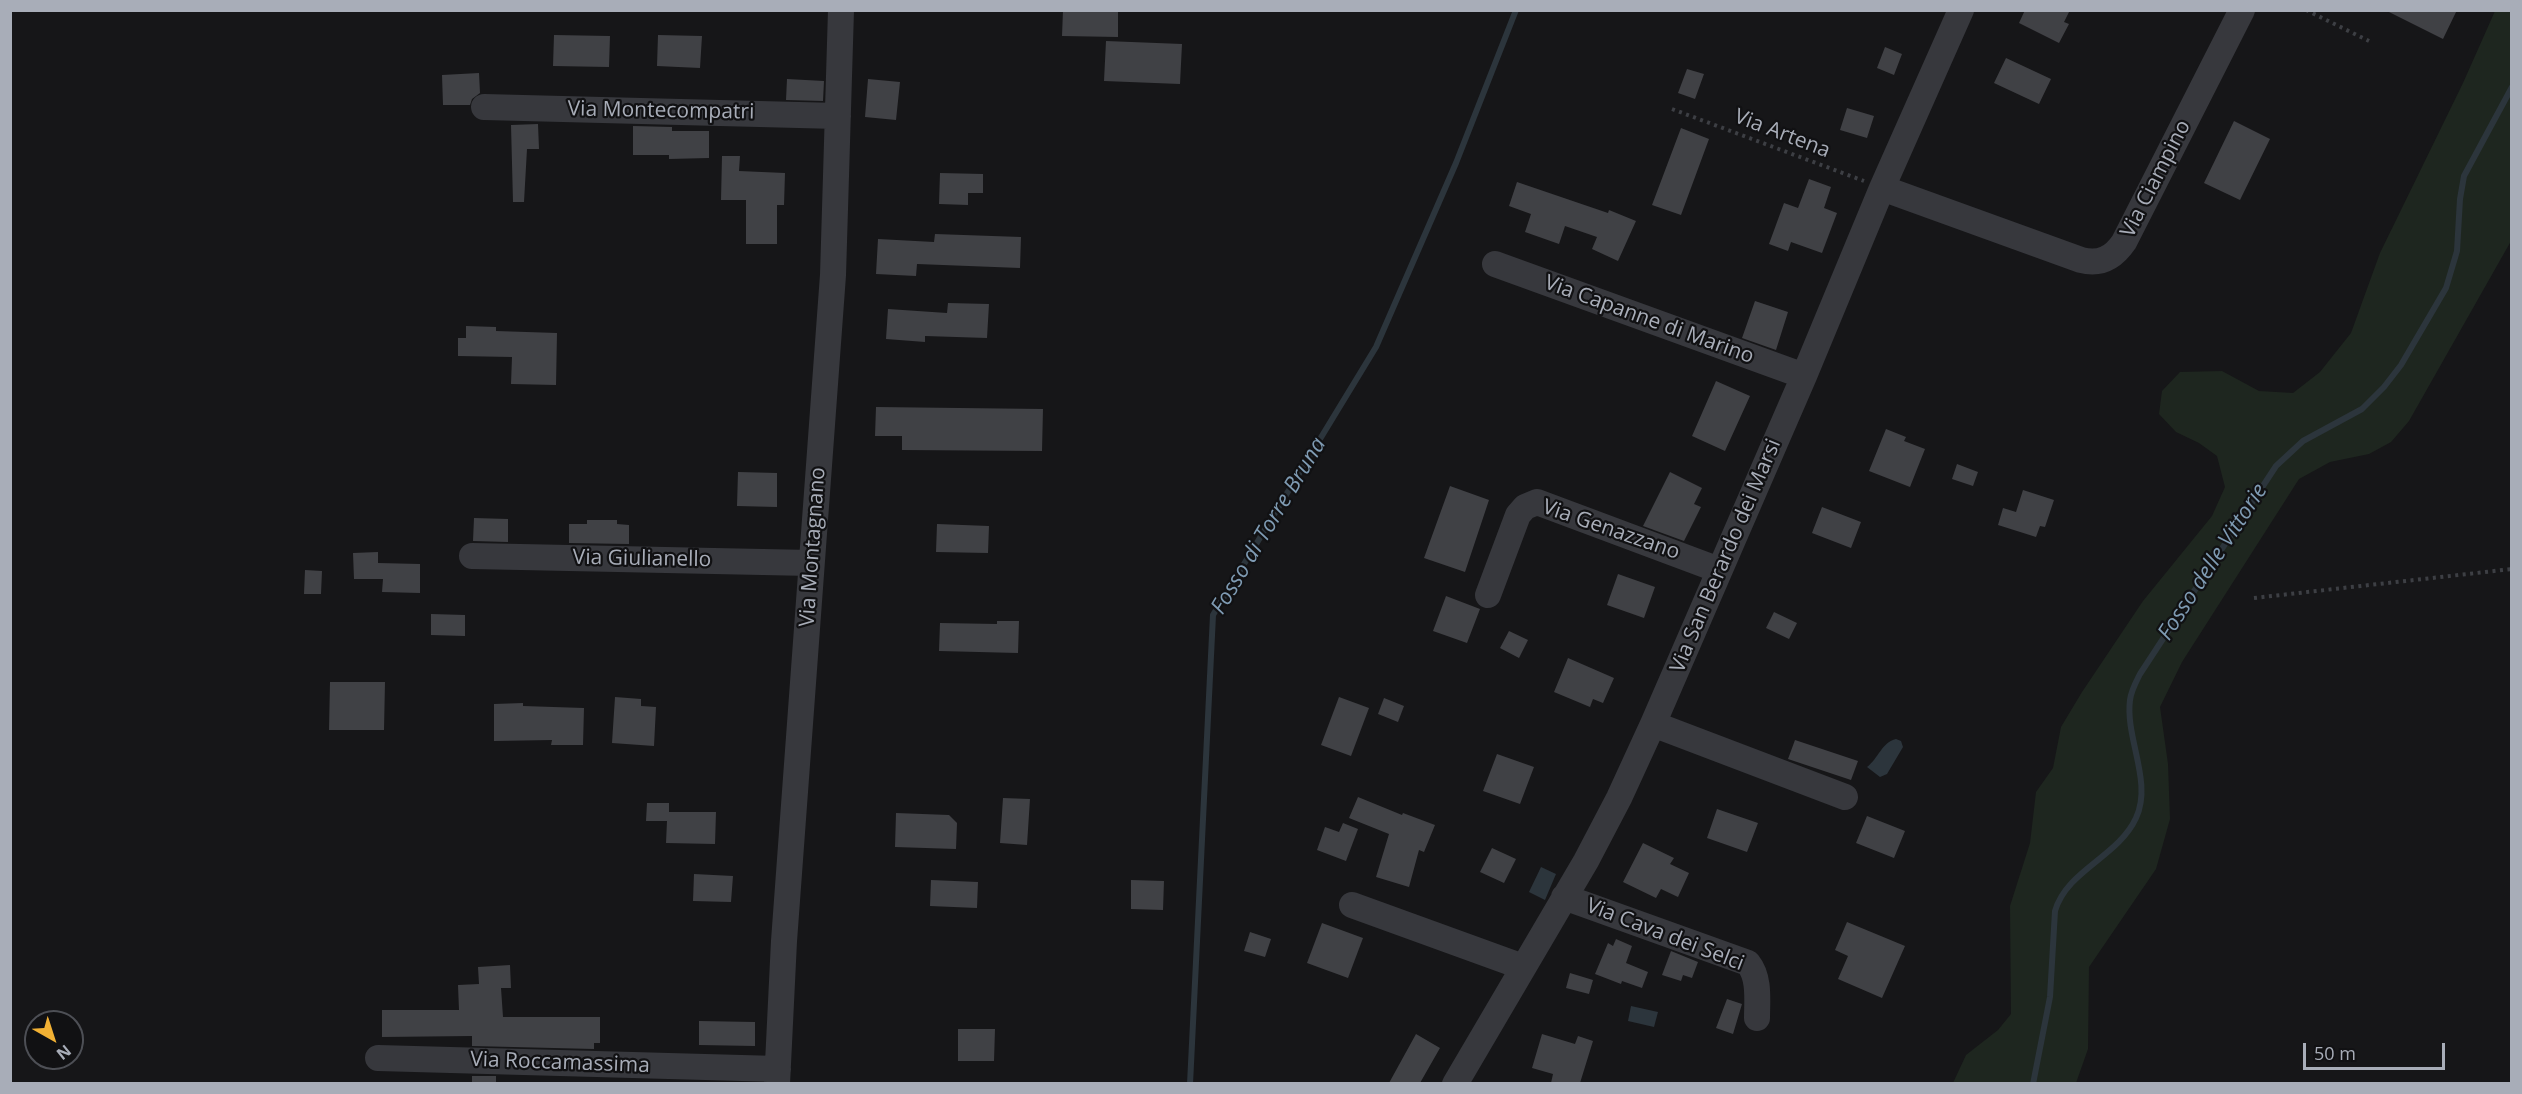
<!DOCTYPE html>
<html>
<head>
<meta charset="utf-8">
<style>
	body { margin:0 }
	#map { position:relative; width:2522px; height:1094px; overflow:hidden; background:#161618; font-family:"Open Sans",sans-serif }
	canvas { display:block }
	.frame { position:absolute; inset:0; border:12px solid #a8adb8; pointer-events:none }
	.north { position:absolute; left:24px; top:1010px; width:60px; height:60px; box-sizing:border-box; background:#111113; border:2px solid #4d4f55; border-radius:50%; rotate:141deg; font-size:16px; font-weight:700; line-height:24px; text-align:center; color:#a8adb8 }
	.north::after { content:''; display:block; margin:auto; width:21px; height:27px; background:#f2b134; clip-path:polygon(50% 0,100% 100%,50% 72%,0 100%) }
	.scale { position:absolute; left:2303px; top:1043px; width:142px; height:27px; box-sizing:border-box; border:3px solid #a8adb8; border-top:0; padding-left:8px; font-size:18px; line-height:21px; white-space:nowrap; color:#a8adb8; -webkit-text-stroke:4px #111113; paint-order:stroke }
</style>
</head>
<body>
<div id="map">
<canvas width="2522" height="1094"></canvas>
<div class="frame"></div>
<div class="north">N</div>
<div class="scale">50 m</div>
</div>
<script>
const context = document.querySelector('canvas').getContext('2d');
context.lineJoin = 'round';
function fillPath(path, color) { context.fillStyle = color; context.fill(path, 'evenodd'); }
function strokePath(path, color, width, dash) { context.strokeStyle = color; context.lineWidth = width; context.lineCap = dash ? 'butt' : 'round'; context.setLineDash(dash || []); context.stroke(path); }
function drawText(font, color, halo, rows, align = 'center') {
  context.font = font + ' "Open Sans",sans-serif'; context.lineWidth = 4.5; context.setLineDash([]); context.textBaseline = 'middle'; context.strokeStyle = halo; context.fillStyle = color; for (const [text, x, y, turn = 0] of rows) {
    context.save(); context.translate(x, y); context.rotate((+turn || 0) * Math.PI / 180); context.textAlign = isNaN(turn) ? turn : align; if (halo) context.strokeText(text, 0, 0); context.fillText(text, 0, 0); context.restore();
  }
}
fillPath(new Path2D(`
	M2495,11H2511V241L2409,421L2391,442L2369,454L2330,462L2299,479L2182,662L2160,707L2168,764L2170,819L2156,869L2089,967L2088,1049L2076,1083H1953L1966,1055L1998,1030L2011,1014L2010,906L2030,843L2036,792L2053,768L2061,727L2082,692L2143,601L2212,516L2225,487L2217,456L2199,443L2176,432L2159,414L2162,391L2180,372L2222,371L2259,391L2293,393L2320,372L2351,333L2380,253L2463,83Z`), '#1e261f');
fillPath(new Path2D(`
	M1896,739L1901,741L1903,747L1887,774L1880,777L1867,767C1878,759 1882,742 1896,739Z
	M1541,867L1556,874L1545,900L1529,892Z
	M1631,1006L1658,1012L1654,1027L1628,1021Z`), '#2c353c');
strokePath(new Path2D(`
	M1190,1084L1213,615L1376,347L1456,163L1516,10
	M2033,1084L2050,997L2055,911C2067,870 2118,857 2136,818C2153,782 2125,738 2130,700C2131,691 2136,682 2140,674L2276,466L2303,441L2362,409L2384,387L2401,365L2446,288L2457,251L2460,199L2464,176L2512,87`), '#2c353c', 6);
fillPath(new Path2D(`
	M1063,10H1118V37L1062,36Z
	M2025,10H2070L2064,22L2069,24L2059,43L2019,23Z
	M2385,10H2457L2443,39Z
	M554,35L610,36L609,67L553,66Z
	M658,35L702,36L700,68L657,66Z
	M1106,41L1182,44L1180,84L1104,81Z
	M1885,47L1902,54L1894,75L1877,68Z
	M2006,58L2051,79L2039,104L1994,83Z
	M1687,69L1704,74L1695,99L1678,93Z
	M479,73L480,93L472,99L470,105H443L442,75Z
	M787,79L824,81L823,101L786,100Z
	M868,79L900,82L896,120L865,117Z
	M1847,108L1874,116L1867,138L1840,130Z
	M2234,121L2270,139L2240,200L2204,183Z
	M538,124L539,149H527L524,202H513L511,125Z
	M633,126L672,127V131H709V158L669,159V155H633Z
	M1681,128L1709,139L1681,215L1652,205Z
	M722,156H740L739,171L785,173L784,205H777V244H746V200H721Z
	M940,173L983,174V193H968V205L939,204Z
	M1809,179L1831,187L1824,208L1837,213L1822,253L1791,242L1788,251L1769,244L1784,203L1798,208Z
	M1517,182L1608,213L1609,210L1636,221L1618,261L1592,249L1597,237L1565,226L1559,244L1525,232L1531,214L1509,206Z
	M935,234L1021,237L1020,268L917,264L916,276L876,274L878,239L934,242Z
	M1755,301L1788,312L1776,350L1742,338Z
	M948,303L989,304L987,338L925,336V342L886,339L888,309L947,313Z
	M466,326L496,327V331L557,333L556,385L511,384L512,357L458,356V338H466Z
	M1716,381L1750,396L1725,451L1692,436Z
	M876,407L1043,409L1042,451L902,450V436H875Z
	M1886,429L1906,437L1904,441L1925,449L1910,487L1869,471Z
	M1957,464L1978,472L1973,486L1952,479Z
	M738,472L777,473V507L737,506Z
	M1670,472L1702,488L1694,504L1701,507L1684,541L1643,526Z
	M1450,486L1489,500L1465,572L1424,558Z
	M2023,490L2054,500L2045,527L2040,526L2036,537L1998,525L2003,508L2016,512Z
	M1822,507L1861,522L1851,548L1812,533Z
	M474,518L508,519V542L473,541Z
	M587,520H617V524L629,525V544L569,543V524H587Z
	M937,524L989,526L988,553L936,552Z
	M378,552V563L420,564V593L382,592L383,579H354L353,553Z
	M305,570L322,571L321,594H304Z
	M1618,574L1655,587L1644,618L1607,605Z
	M1446,596L1480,609L1467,643L1433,631Z
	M1774,612L1797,623L1789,639L1766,628Z
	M431,614L465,615V636L431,635Z
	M997,621H1019L1018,653L939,651L940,623L997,624Z
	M1509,631L1528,640L1519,658L1500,648Z
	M1568,658L1614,678L1603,703L1593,699L1590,707L1554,692Z
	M330,682H385L384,730H329Z
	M615,697L641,699V706L656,707L654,746L612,743Z
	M1339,697L1369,708L1351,756L1321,745Z
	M1384,698L1404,706L1398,722L1378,714Z
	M523,703V706L584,708L583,745H551L552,740L494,741V704Z
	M1795,740L1858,761L1851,780L1788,759Z
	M1497,754L1534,767L1520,804L1483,791Z
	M1358,797L1402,815L1403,813L1435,825L1424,852L1419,850L1409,887L1376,877L1389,834L1349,818Z
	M1003,798L1030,799L1027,845L1000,843Z
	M647,803H669V812H716L715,844L666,843L667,821H646Z
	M1717,809L1758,823L1747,852L1707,838Z
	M896,813L949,815L957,823L956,849L895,847Z
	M1867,816L1905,831L1894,858L1856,843Z
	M1343,823L1358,829L1346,861L1317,850L1325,827L1339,832Z
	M1643,843L1674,858L1670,864L1689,873L1678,897L1661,889L1656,898L1623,882Z
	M1492,848L1516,859L1504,883L1480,872Z
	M694,874L733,876L731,902L693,901Z
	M931,880L978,882L977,908L930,906Z
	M1131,880L1164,881L1163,910L1131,909Z
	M1847,922L1905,946L1882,998L1838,979L1848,956L1835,950Z
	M1322,923L1363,938L1348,978L1307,963Z
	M1250,932L1271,939L1265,957L1244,951Z
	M1616,939L1632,946L1626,963L1648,972L1642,988L1622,981L1621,984L1595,974L1608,943L1613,946Z
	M1671,951L1698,962L1692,978L1683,975L1681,981L1662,975Z
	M510,965L511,988H501L503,1017H600V1043H594V1049L472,1046V1036L382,1037V1010H459L458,985L479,984L478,967Z
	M1570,973L1593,980L1589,994L1566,988Z
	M1727,999L1742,1004L1733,1034L1716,1028Z
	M699,1021L755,1022V1046L699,1045Z
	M958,1029H995L994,1061H958Z
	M1416,1034L1440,1048L1420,1083H1389Z
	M1542,1034L1575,1044L1578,1036L1593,1041L1580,1083H1551L1553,1074L1532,1068Z
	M472,1076H496V1083H472Z`), '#404145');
strokePath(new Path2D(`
	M2306,10L2369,41
	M1672,109L1864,181
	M2254,598L2512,569`), '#3d3f44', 4, [3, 4.5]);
strokePath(new Path2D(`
	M484,107L838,116
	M1882,188L2081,260C2100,265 2113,258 2124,242L2242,10
	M1495,264L1804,376
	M472,556L811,563
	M1488,595L1518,515L1525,507L1537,502L1719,570
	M1653,724L1845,797
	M1564,897L1748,963C1760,978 1757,1000 1757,1018
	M1352,905L1523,967
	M378,1058L778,1069
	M777,1084L784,941L833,275L841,10
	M1455,1084L1586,861L1619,798L1653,724L1804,376L1882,188L1961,10`), '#37383d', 26);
drawText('21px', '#a8adb8', '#111113', [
	["Via Montecompatri",661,111,1],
	["Via Artena",1782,134,21],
	["Via Ciampino",2156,179,-63],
	["Via Capanne di Marino",1649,320,20],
	["Via Genazzano",1611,530,19],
	["Via Montagnano",813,547,-86],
	["Via San Berardo dei Marsi",1726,556,-67],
	["Via Giulianello",642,559,1],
	["Via Cava dei Selci",1665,935,21],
	["Via Roccamassima",560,1063,2]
]);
drawText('italic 22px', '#7f9bb3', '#111113', [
	["Fosso di Torre Bruna",1269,526,-59],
	["Fosso delle Vittorie",2213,562,-57]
]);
</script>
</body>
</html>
